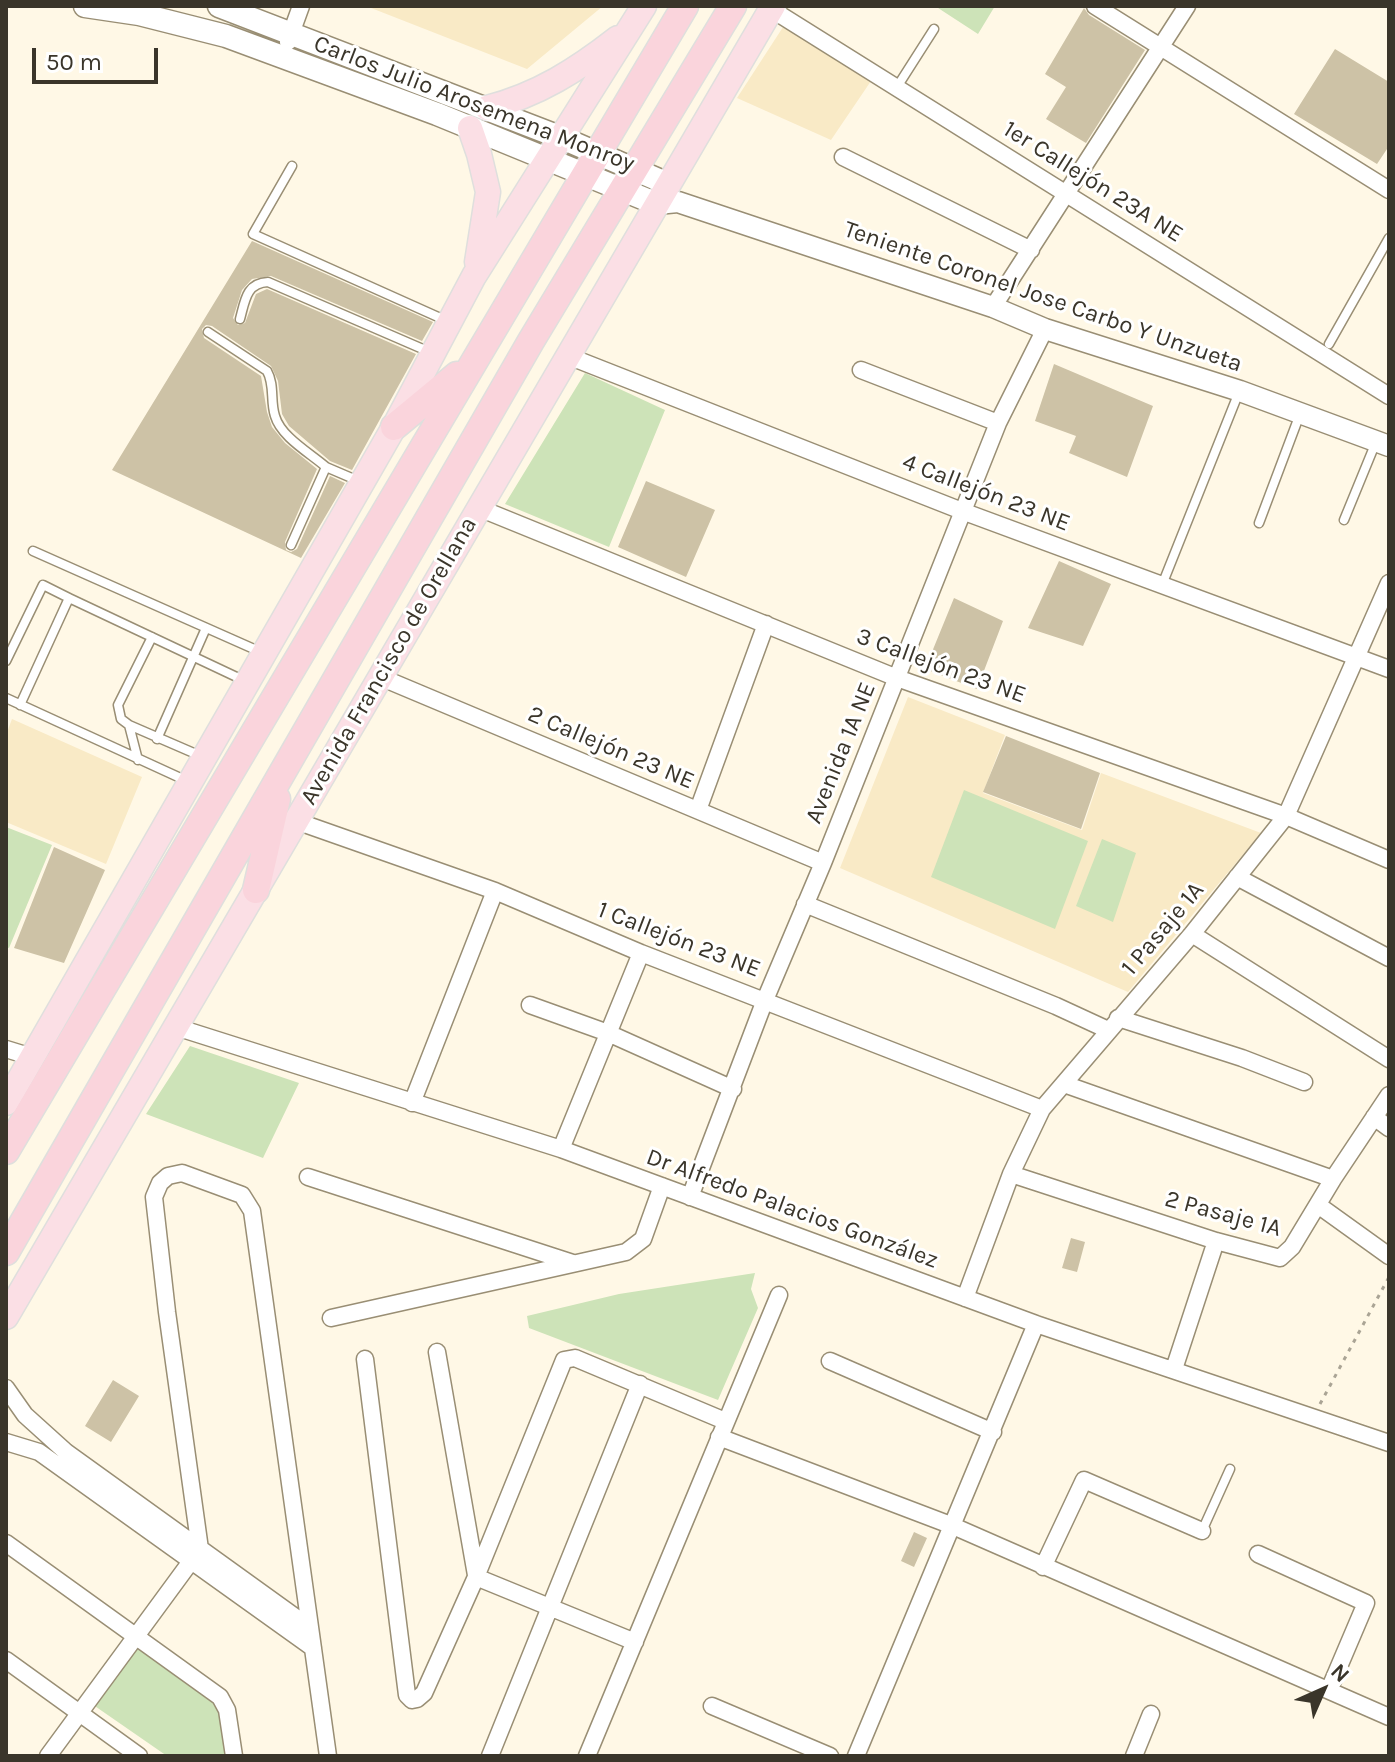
<!DOCTYPE html>
<html>
<head>
<meta charset="utf-8">
<style>
	body { margin:0 }
	#map { position:relative; width:1395px; height:1762px; overflow:hidden; background:#fff8e6; font-family:Karla,sans-serif }
	canvas { display:block }
	.frame { position:absolute; inset:0; border:8px solid #3a352a; pointer-events:none }
	.north { position:absolute; left:1283px; top:1650px; width:80px; height:80px; -webkit-text-stroke:6px #fff; paint-order:stroke; rotate:45deg; font-size:22px; font-weight:700; line-height:32px; text-align:center; color:#3a352a }
	.north::after { content:''; display:block; margin:auto; width:28px; height:36px; background:#3a352a; clip-path:polygon(50% 0,100% 100%,50% 72%,0 100%) }
	.scale { position:absolute; left:32px; top:48px; width:126px; height:36px; box-sizing:border-box; border:4px solid #3a352a; border-top:0; padding-left:10px; font-size:24px; line-height:28px; white-space:nowrap; color:#3a352a; -webkit-text-stroke:6px #fff; paint-order:stroke }
</style>
</head>
<body>
<div id="map">
<canvas width="1395" height="1762"></canvas>
<div class="frame"></div>
<div class="north">N</div>
<div class="scale">50 m</div>
</div>
<script>
const context = document.querySelector('canvas').getContext('2d');
context.lineJoin = 'round';
function fillPath(path, color) { context.fillStyle = color; context.fill(path, 'evenodd'); }
function strokePath(path, color, width, dash) { context.strokeStyle = color; context.lineWidth = width; context.lineCap = dash ? 'butt' : 'round'; context.setLineDash(dash || []); context.stroke(path); }
function drawText(font, color, halo, rows, align = 'center') {
  context.font = font + ' Karla,sans-serif'; context.lineWidth = 6; context.setLineDash([]); context.textBaseline = 'middle'; context.strokeStyle = halo; context.fillStyle = color; for (const [text, x, y, turn = 0] of rows) {
    context.save(); context.translate(x, y); context.rotate((+turn || 0) * Math.PI / 180); context.textAlign = isNaN(turn) ? turn : align; if (halo) context.strokeText(text, 0, 0); context.fillText(text, 0, 0); context.restore();
  }
}
fillPath(new Path2D(`
	M366,6H603L527,69Z
	M785,24L871,81L831,140L737,98Z
	M908,697L1005,735L983,793L1082,830L1101,773L1261,833L1128,992L840,868Z
	M12,719L142,777L106,864L6,822V735Z`), '#f9eac6');
fillPath(new Path2D(`
	M935,6H995L978,34Z
	M585,373L665,410L609,547L505,504Z
	M964,790L1088,841L1055,929L931,877Z
	M6,827L52,845L9,948L6,947Z
	M1102,839L1136,853L1113,922L1076,906Z
	M190,1046L299,1083L263,1158L146,1114Z
	M755,1273L751,1289L758,1308L718,1400L529,1328L527,1316L619,1294Z
	M132,1641L217,1696L226,1756H167L89,1702Z`), '#cde3b8');
fillPath(new Path2D(`
	M1084,8L1089,15L1145,50L1086,143L1046,119L1066,87L1045,74Z
	M1335,49L1389,82V146L1377,164L1294,114Z
	M252,241L433,322L422,341L271,276L252,279L242,290L233,318L238,325L245,323L256,294L267,289L416,354L352,470L330,461L289,426L282,414L278,381L271,366L212,326L206,325L202,329L204,338L261,376L267,412L272,427L285,443L317,469L285,542L286,550L291,552L297,549L330,476L345,483L301,558L112,470Z
	M1054,364L1153,406L1127,477L1069,453L1076,436L1035,421Z
	M646,481L715,510L686,577L618,547Z
	M1059,561L1111,584L1083,646L1028,628Z
	M954,598L1003,621L977,689L925,669Z
	M1006,736L1100,773L1081,829L983,792Z
	M54,847L105,870L64,963L14,948Z
	M1071,1238L1085,1242L1077,1272L1062,1268Z
	M113,1380L139,1396L111,1442L85,1426Z
	M914,1532L927,1538L914,1567L901,1561Z`), '#cdc2a6');
const service = new Path2D(`
	M897,87L934,29
	M292,166L253,234L447,321
	M240,319C245,301 246,283 268,282L432,353
	M208,332L267,371C275,385 270,401 275,416C281,437 310,453 326,467
	M1329,344L1389,238
	M1344,520L1376,442
	M1259,523L1300,414
	M291,545L326,467L361,482
	M33,551L263,653
	M1162,585L1239,392
	M152,637L118,705L121,719L129,725L203,757
	M6,661L43,585L69,598
	M6,698L187,781
	M20,705L69,598L243,680
	M129,725L138,760
	M157,739L206,628
	M1202,1531L1230,1469`);
const minor = new Path2D(`
	M1095,6L1389,190
	M771,9L1389,396
	M288,42L301,6
	M843,157L1031,250
	M993,307L1187,6
	M568,356L962,511L1389,669
	M861,370L998,423
	M479,508L897,678L1286,816L1389,860
	M380,677L823,863
	M698,810L766,624
	M296,821L495,891L641,953L1042,1109
	M1237,877L1389,958
	M805,904L1056,1006L1108,1030
	M1192,934L1389,1059
	M530,1005L608,1033L733,1089
	M1118,1018L1242,1058L1304,1082
	M176,1027L561,1149L1036,1324L1389,1443
	M6,1049L32,1057
	M1064,1084L1333,1179
	M412,1103L495,891
	M1374,1117L1389,1128
	M561,1149L641,953
	M1011,1174L1216,1241L1280,1258L1292,1247L1333,1179L1389,1095
	M308,1177L573,1263
	M690,1197L765,1000L823,863L998,423L1045,329
	M1318,1205L1389,1256
	M965,1298L1011,1174L1042,1109L1192,934L1286,816L1389,583
	M331,1318L626,1252L643,1239L662,1186
	M437,1352L476,1575
	M365,1359L407,1695L412,1700L417,1699L424,1693L476,1577L564,1360L575,1358L725,1421
	M830,1361L993,1432
	M1174,1369L1216,1241
	M6,1388L25,1415L66,1452L309,1627
	M719,1437L953,1526L1389,1717
	M6,1442L39,1452L313,1648
	M6,1543L220,1697L227,1710L234,1756
	M1258,1554L1366,1603L1329,1690
	M1043,1567L1084,1480L1202,1531
	M476,1577L635,1642
	M6,1660L139,1756
	M712,1706L830,1756
	M48,1756L200,1549L167,1312L154,1197L160,1183L168,1176L182,1173L242,1195L252,1211L328,1756
	M490,1756L640,1384
	M587,1756L779,1295
	M856,1756L1036,1324
	M1134,1756L1151,1714`);
const tertiary = new Path2D(`
	M657,204L678,202L993,307L1045,329L1240,391L1389,446`);
const secondary = new Path2D(`
	M85,6L139,14L226,36L437,114L657,204
	M219,6L562,138L668,184`);
const primary = new Path2D(`
	M487,108C538,95 577,70 618,38
	M470,128L479,154L488,192L477,262
	M6,1103L394,427L474,276L644,6
	M6,1317L773,6`);
const trunk = new Path2D(`
	M394,427L457,375
	M256,890L277,799
	M6,1151L685,6
	M6,1252L531,341L733,6`);
strokePath(service, '#998e74', 11);
strokePath(minor, '#998e74', 19);
strokePath(tertiary, '#998e74', 23);
strokePath(secondary, '#998e74', 25);
strokePath(primary, '#dfdfdd', 27);
strokePath(trunk, '#dfdfdd', 29);
strokePath(new Path2D(`
	M1320,1404L1389,1277`), '#aaa495', 3, [4, 6]);
strokePath(service, '#fff', 8);
strokePath(minor, '#fff', 16);
strokePath(tertiary, '#fff', 20);
strokePath(secondary, '#fff', 22);
strokePath(primary, '#fbdfe5', 24);
strokePath(trunk, '#fad4dc', 26);
drawText('24px', '#3a352a', '#fff', [
	["Carlos Julio Arosemena Monroy",474,104,21],
	["1er Callejón 23A NE",1093,182,32],
	["Teniente Coronel Jose Carbo Y Unzueta",1043,297,19],
	["4 Callejón 23 NE",986,493,21],
	["Avenida Francisco de Orellana",389,661,-60],
	["3 Callejón 23 NE",941,666,20],
	["2 Callejón 23 NE",611,748,23],
	["Avenida 1A NE",841,753,-68],
	["1 Pasaje 1A",1163,929,-50],
	["1 Callejón 23 NE",679,940,21],
	["Dr Alfredo Palacios González",792,1209,20],
	["2 Pasaje 1A",1223,1214,15]
]);
</script>
</body>
</html>
